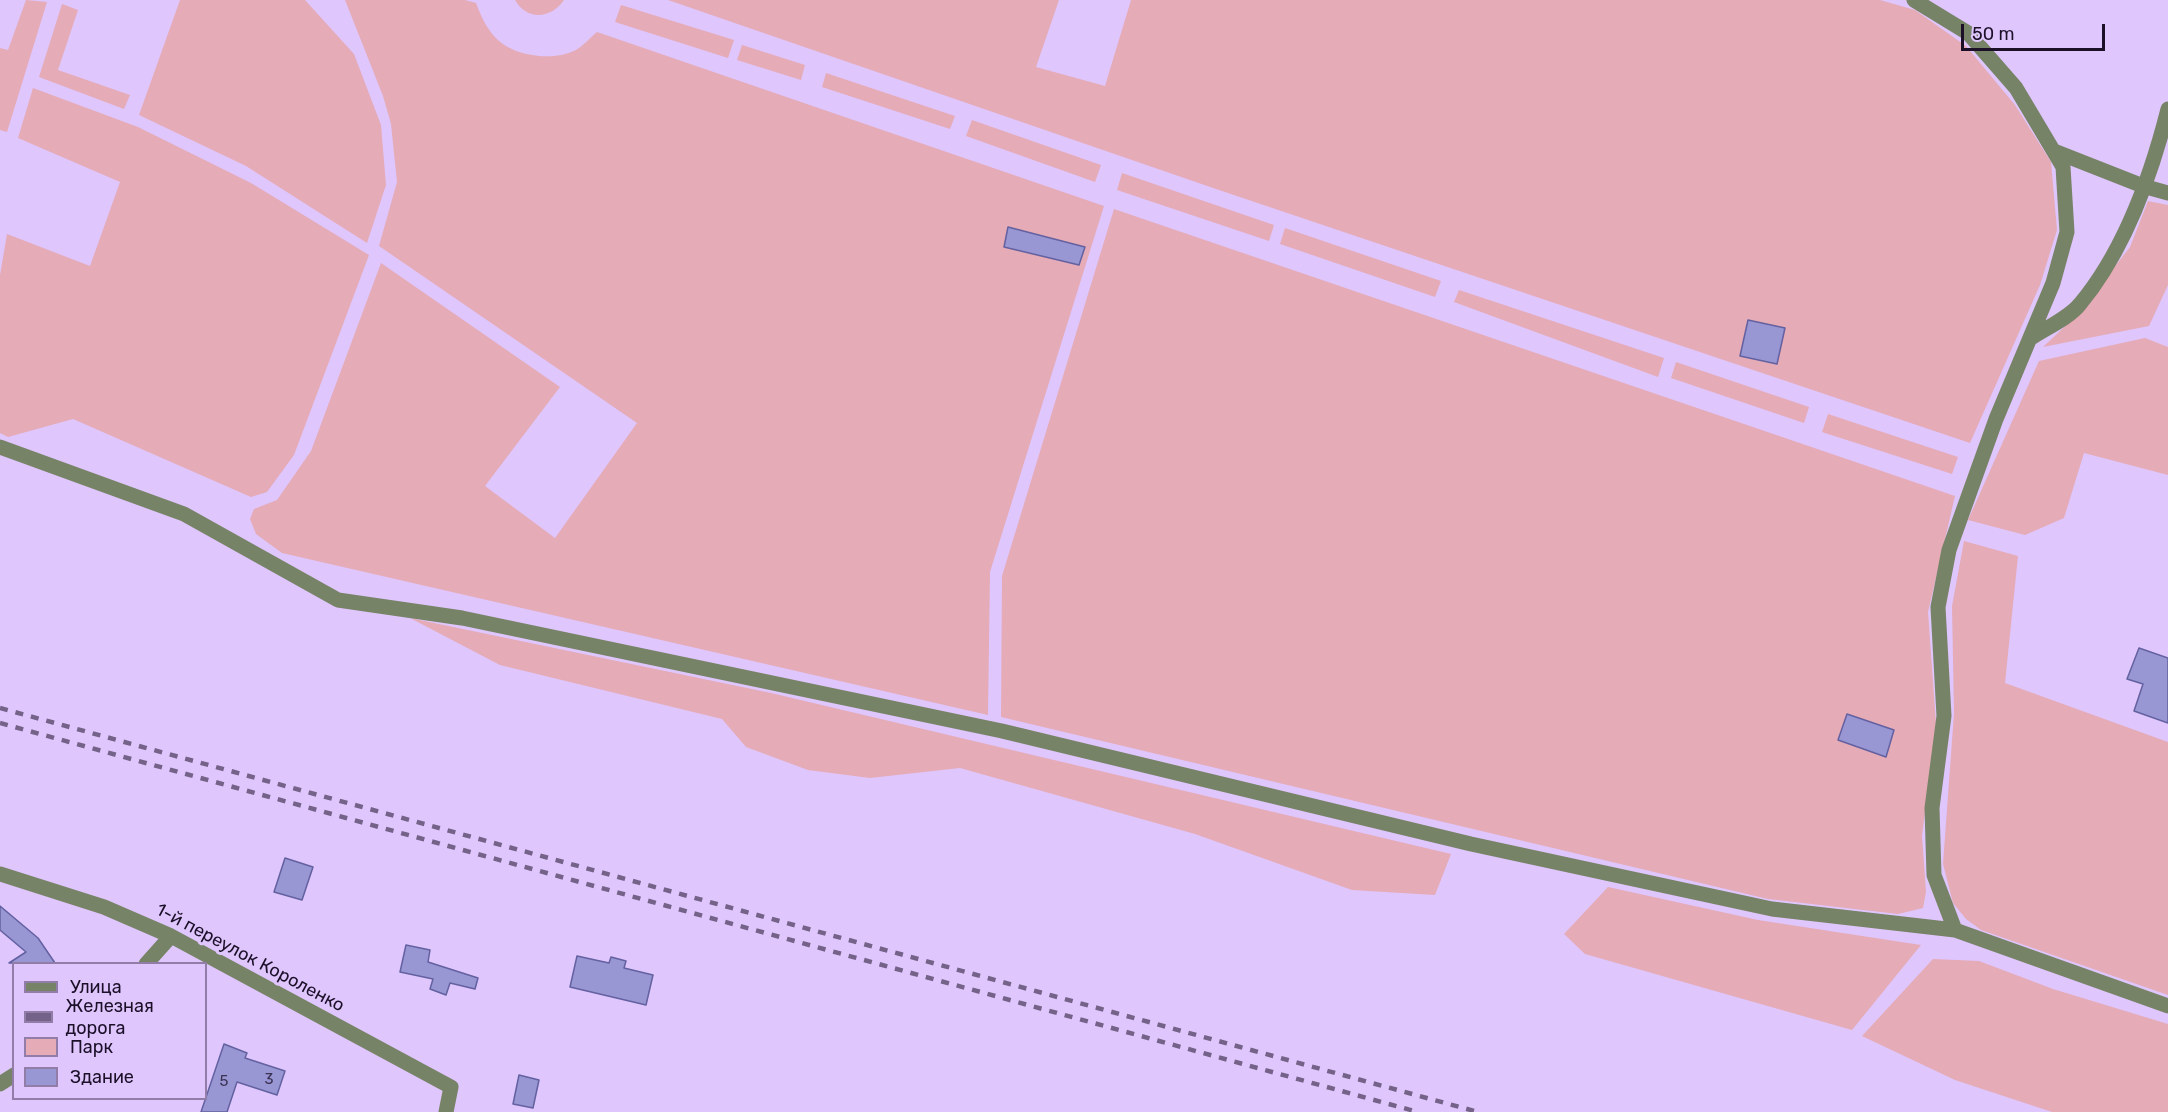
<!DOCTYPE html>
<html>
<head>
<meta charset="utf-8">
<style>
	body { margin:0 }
	#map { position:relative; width:2168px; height:1112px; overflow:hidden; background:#dfc6fd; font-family:Rubik,sans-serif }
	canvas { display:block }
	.legend { position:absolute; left:12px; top:962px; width:195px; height:138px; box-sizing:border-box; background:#dfc6fd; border:2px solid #917da8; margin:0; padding:8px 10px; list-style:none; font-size:18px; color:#1c1029 }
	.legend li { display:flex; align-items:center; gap:12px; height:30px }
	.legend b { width:30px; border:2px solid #917da8 }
	.scale { position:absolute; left:1961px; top:24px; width:144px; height:27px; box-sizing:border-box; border:3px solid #1c1029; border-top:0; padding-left:8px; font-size:18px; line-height:21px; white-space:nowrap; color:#1c1029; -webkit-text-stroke:4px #dfc6fd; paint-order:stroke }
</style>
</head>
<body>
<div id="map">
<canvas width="2168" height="1112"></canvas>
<ul class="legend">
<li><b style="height:8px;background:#778366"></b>Улица</li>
<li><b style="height:8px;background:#746288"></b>Железная дорога</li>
<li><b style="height:16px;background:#e5abb7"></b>Парк</li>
<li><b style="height:16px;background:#9896d3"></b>Здание</li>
</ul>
<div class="scale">50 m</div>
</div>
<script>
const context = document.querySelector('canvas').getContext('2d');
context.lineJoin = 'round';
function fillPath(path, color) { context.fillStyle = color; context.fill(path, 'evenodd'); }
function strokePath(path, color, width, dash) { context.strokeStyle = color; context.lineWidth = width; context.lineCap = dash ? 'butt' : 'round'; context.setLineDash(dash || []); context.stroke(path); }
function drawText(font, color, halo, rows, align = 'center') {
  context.font = font + ' Rubik,sans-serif'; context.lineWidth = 6; context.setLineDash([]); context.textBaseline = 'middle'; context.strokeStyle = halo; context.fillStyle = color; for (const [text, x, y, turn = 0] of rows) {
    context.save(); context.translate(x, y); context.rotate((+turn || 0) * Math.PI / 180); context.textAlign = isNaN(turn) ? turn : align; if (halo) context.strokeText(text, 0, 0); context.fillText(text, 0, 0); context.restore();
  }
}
fillPath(new Path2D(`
	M26,0L47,2L7,132L0,130V48L8,50Z
	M180,0H305L354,54L381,125L386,185L367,243L246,166L139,115Z
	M345,0H465L476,3C488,36 503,52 539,56C551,57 564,56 576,50C583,46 591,37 597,32L1104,206L990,572L988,715L282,553L256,534L250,519L254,509L277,500L311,451L381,263L560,387L485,486L555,538L637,423L379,246L397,182L391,124L383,96Z
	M515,0H564C551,19 527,21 515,0Z
	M668,0H1059L1036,67L1105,86L1131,0H1880L1915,10L1966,46L2015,105L2051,162L2057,230L2040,285L1970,443L1216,189Z
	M62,4L78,10L58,70L130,95L124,109L39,77Z
	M621,5L734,40L728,58L615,22Z
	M742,45L805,65L801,80L737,60Z
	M826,73L955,116L950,129L822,87Z
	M33,88L138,127L251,183L369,255L294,455L267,492L251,497L73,419L8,437L0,433V275L7,234L90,266L120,182L18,138Z
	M972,120L1101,165L1095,182L966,136Z
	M1122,173L1274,225L1269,241L1117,190Z
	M2148,201L2168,205V285L2149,326L2043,347L2077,315L2130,247Z
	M1114,209L1955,496L1928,612L1936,724L1922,836L1926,892L1923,908L1898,914L1768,899L1001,717L1002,576Z
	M1285,228L1441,281L1435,297L1280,244Z
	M1459,290L1664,358L1658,377L1454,302Z
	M2145,338L2168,347V475L2084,453L2064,518L2025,535L1968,520L2039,361Z
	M1676,362L1809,407L1804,423L1671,378Z
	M1828,414L1958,457L1952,474L1822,432Z
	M1964,541L2018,556L2005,683L2168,742V995L1981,930L1966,919L1953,903L1943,864L1954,713L1952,606Z
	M410,618L771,693L1451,854L1435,895L1352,890L1195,834L960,768L870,778L808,770L746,747L722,719L500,665Z
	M1608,887L1758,920L1921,945L1852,1030L1585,954L1564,934Z
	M1933,959L1979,961L2053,989L2168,1024V1112H2052L1955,1080L1862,1036Z`), '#e5abb7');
const building = new Path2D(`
	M1008,227L1085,247L1079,265L1004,247Z
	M1748,320L1785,328L1777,364L1740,356Z
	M2139,648L2168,658V723L2134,711L2143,684L2127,679Z
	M1847,714L1894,730L1886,757L1838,740Z
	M285,858L313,867L302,900L274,892Z
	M0,906L38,938L55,963H9L26,952L0,930Z
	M406,945L430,950L428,962L478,978L475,989L450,983L446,995L430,989L433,979L400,972Z
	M577,956L609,963L611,957L626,961L624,968L653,975L646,1005L570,987Z
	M224,1044L247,1053L245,1058L285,1071L277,1095L237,1082L227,1112H201Z
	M519,1075L539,1080L533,1108L513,1104Z`);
fillPath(building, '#9896d3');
strokePath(building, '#6461a1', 1.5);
strokePath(new Path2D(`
	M1914,0L1968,33L2016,88L2063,167L2067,232L2053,283L1996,419L1949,550L1938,607L1944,716L1932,808L1934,875L1955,930
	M2054,151L2143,186L2168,193
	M2031,338C2046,328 2069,318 2080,304C2125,250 2151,176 2168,109
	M0,447L184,514L338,600L462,618L1002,731L1471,844L1772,909L1955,930L2168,1006
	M0,874L104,907L171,936L451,1087L446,1112
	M146,964L171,936
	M0,1084L14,1075`), '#778366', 15);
strokePath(new Path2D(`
	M0,708L1478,1112
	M0,723L1418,1112`), '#746288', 4.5, [8, 8]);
drawText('15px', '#3b3254', null, [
	["3",269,1080],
	["5",224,1082]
]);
drawText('18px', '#1c1029', '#dfc6fd', [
	["1-й переулок Короленко",250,958,28]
]);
</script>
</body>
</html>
